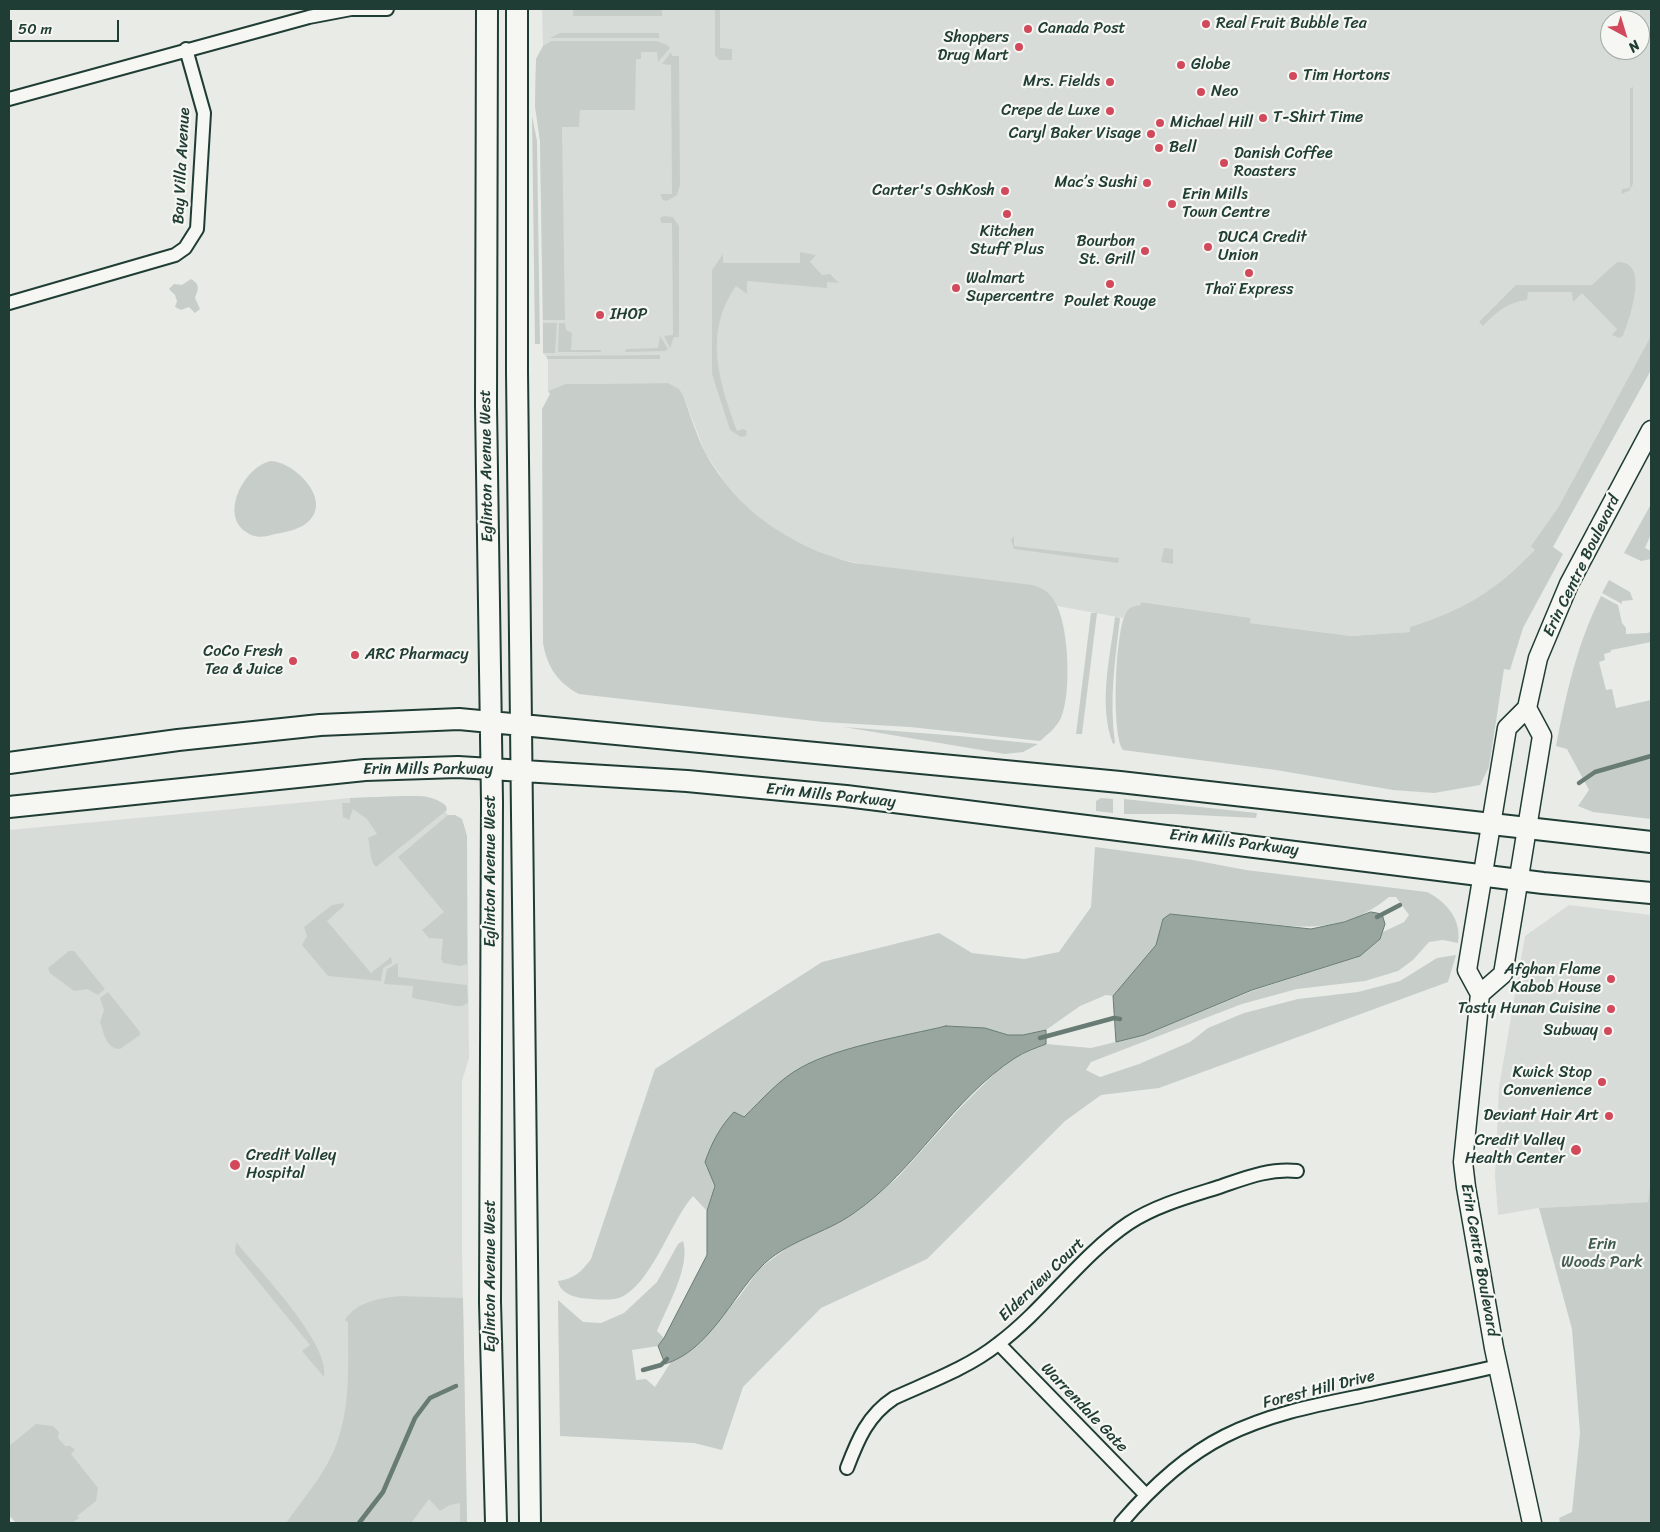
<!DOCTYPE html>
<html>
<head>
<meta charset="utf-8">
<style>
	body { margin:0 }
	#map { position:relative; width:1660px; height:1532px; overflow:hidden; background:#e9ebe7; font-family:Sriracha,sans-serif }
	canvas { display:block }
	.frame { position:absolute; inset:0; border:10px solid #1f3d34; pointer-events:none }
	.north { position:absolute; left:1600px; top:10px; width:50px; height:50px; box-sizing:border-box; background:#f6f6f2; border:1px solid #a0aca6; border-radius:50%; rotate:141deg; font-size:14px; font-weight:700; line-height:20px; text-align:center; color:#1f3d34 }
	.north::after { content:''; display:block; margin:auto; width:18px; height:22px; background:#d1495b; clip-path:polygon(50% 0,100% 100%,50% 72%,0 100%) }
	.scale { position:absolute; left:10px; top:20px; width:109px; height:22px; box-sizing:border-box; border:2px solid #1f3d34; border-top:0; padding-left:6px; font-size:15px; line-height:18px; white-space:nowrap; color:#1f3d34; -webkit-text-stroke:4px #f6f6f2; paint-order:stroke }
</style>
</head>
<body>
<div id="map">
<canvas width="1660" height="1532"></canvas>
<div class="frame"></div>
<div class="north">N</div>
<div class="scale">50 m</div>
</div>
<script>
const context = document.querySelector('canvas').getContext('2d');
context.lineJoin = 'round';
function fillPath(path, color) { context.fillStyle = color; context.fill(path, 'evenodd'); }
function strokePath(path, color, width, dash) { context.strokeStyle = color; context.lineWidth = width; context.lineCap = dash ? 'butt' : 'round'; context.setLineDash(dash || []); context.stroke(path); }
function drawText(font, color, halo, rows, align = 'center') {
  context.font = font + ' Sriracha,sans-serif'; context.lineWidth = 4.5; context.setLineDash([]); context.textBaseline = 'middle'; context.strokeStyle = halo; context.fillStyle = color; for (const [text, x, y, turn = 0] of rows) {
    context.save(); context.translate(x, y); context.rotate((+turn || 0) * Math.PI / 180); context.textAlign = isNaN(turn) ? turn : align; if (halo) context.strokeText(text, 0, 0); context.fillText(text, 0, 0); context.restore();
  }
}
fillPath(new Path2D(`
	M542,9H1651V370L1567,521L1518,567L1476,601L1449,615L1410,627V632L1351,636L1250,623L1251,618L1141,602L1140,605L1127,611L1123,618L1057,606L1055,601L832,558L791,540L767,524L745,505L727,485L705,452L683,395L667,383L565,384L548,391V359L543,353L540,141L535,106L536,59L543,46ZM1610,20H1640V50H1610Z
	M404,796H425L443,803L446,806L445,811L448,815H455L462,819L467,836L469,1058L462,1081V1250L467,1523H16L9,1515V830L350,798Z
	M1569,905L1651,915V1175L1648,1202L1539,1208L1498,1215L1495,1176L1499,1087L1525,936Z`), '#d8dcd8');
fillPath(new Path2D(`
	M573,9H662V16H573Z
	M715,9H720V48L732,49V60H719L715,55Z
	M560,33H659V38H550Z
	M552,41H657L667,45L670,48L658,62L657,52H641V59H636L635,110H580L579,127H562L565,320H543L540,141L535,106L536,59L543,46Z
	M671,52L672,56H679L680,185L677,195L667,201L663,200L660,194H672L671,65L662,64Z
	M1633,87V184L1629,191L1621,194L1622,189L1630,188V88Z
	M532,116L537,141L540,344H535Z
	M664,216L673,217L679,226V337H674L670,348L664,336L673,335L672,223H661L660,218Z
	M800,252L816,255L810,262L822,275L830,274L839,283L827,282V288L747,281V294L736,286C703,332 719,382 737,431L743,429L747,431L746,436L741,437L730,430L712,374V270L723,254V263H800Z
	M1617,262C1651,260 1629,320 1623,336L1619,338L1612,335L1617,329L1582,293L1573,302L1572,292H1528L1527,300C1508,302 1496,312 1483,326L1479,322L1516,285H1592Z
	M191,279C201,285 198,289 195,298L200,309L195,313L189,307L181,310L175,307L177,301L175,295L169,289L174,284L182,285Z
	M543,323H557L555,353H543Z
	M559,323H565L566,330L572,333L571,350H601V352H558Z
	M660,336L668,349L665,351L625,352L626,349L658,348Z
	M1651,336V370L1553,547L1563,554L1523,628L1510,670L1504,669L1489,767L1480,785L1434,793L1393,790L1276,770L1123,750C1111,735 1115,626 1127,611C1130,607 1135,606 1140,605L1141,602L1251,618L1250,623L1351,636L1410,632V627C1467,609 1493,592 1535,550L1531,546L1558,508Z
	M660,355V359H547V356Z
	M668,383L679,389L683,395C690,414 696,434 705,452C736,510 792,548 854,563L1032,585C1038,587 1045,589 1049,594C1070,612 1072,694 1061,718C1056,728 1048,734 1040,741L910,727L823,722L579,694C558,683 547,667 543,643L542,409L550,394L548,391L565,384Z
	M271,461C294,462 331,498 310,520C302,529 287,532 275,534C265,537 256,539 246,532C219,514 245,466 271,461Z
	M1651,504V534L1645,548L1651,551V559L1641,561L1624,553Z
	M1014,536V546L1119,558L1118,563L1014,549L1011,540Z
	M1164,548L1173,549V564L1161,562Z
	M1609,580L1630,592L1633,600L1622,601V604L1602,593Z
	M1601,596L1618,605L1622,623L1626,628V634L1648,633L1651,631V642L1611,650V652L1604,654L1605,660L1599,662L1606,690L1612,689L1616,708L1651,700V819L1593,812L1578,806L1589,790L1567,749L1556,746C1567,691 1576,647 1601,596Z
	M1091,613H1097L1082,734H1076Z
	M1115,617L1120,618C1115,660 1109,700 1115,743L1113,744C1098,705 1110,658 1115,617Z
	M844,727L959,736L1038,744L1023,752L1005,754Z
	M404,796C419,796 434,795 446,806L447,810L376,867C369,860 371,848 368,838L377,834L367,819L353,809L349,820L343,817L342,803H350V798Z
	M1101,798L1113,799V813L1096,811V801Z
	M1124,799L1257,813L1256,818L1175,814H1124Z
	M448,815H455L462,819L467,836V964L460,966L443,963L441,959L443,939L429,938L422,930L444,912L398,857Z
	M1095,847L1193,860L1246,870L1427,892C1447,902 1462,920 1458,943L1443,940L1429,942L1413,960L1398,971L1365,981L1297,989L1242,1004L1091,1062L1086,1070L1100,1077L1139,1064L1190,1042L1208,1028L1244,1013L1298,999L1358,992L1400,981L1437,958L1456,955L1448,982L1159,1088L1101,1095L1065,1121L927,1259L821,1308L743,1387L722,1450L694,1443L560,1436L558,1300L583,1322L601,1323L624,1313L657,1282L678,1244L683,1241C691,1266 667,1307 657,1331L664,1338L658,1346L632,1350L636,1380L646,1379L655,1387L671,1362L691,1350L739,1297L760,1268L791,1245L854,1213L898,1177L959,1109L996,1072L1016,1057L1046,1044L1091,1048L1144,1035L1252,991L1360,956L1380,939L1383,932L1404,922L1409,915L1396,897H1389C1344,933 1309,928 1254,923C1226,920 1198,917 1170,914L1163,919L1156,945L1113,996L1106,995L1080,1006L1046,1030L1023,1035H1008L985,1028L945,1026L835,1054L802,1067L743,1117L705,1161L715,1186L707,1211L693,1196C670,1222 651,1286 619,1298C609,1301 591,1299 580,1298C571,1296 559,1291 558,1281C574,1279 581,1272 591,1259L655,1069L822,962L939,933L972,953L1024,959L1059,952L1091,907Z
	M343,903L344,906L327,921L371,973L391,957L392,963L383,968L381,981L328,976L302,945L307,936L304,927L332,905Z
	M69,951H74L105,989L98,995L87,989L74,991L50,973L48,968Z
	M398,963V977L467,985L468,1003L462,1006H456L412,998L413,986L384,984L387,969Z
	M108,992L140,1032V1035L120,1049C106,1049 104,1033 100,1022L104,1010L100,998Z
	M1651,1175V1523H1560L1559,1518L1572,1512L1580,1433L1572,1329L1539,1208L1648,1202Z
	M236,1242C258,1269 331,1344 324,1377L302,1351L310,1345L235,1253Z
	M400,1296L463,1298L467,1523H460V1503L450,1505L440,1511L429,1499L411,1523H286C303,1499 324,1475 335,1448C351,1408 348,1365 348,1322L345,1320C356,1302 380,1298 400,1296Z
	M36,1424L53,1426L59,1432L58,1438L65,1446H70L75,1450L71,1454L98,1488L96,1501L77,1516L79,1518L72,1523H16L9,1515V1446Z`), '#c7cec9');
const water = new Path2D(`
	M1371,912L1382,914L1385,924L1380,939L1360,956L1252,990L1144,1035L1116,1042L1113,996L1156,945L1163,919L1170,914L1311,929L1344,922Z
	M946,1026L985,1028L1008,1035H1023L1046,1030V1044C1036,1048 1024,1052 1015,1058C952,1099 916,1170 854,1213C825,1234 785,1241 760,1268C731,1299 708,1351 665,1364L658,1346L664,1338L707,1255V1211L715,1186L705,1162C712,1142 720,1127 734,1112L744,1117C762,1100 779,1079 802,1067C838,1047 904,1036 946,1026Z`);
fillPath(water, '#99a6a0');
strokePath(water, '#687c75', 1);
strokePath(new Path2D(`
	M1579,783L1595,772L1651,756
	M1377,917L1400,905
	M1040,1038L1114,1018L1120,1019
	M643,1370L661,1365L667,1359
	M359,1523L383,1492L415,1418L430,1398L456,1386`), '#687c75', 4.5);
const street = new Path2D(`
	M9,99L309,17L351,9H387
	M9,303L175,255L185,248L197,229L204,113L186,49
	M999,1344L1145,1494
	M847,1468C858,1439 868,1415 894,1398C929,1382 968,1368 998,1344C1045,1309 1080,1256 1129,1223C1155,1206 1187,1197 1216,1188C1243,1179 1268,1168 1297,1171
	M1121,1523C1150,1489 1185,1456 1225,1436C1267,1415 1311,1406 1356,1397C1403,1387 1451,1377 1498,1366`);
const secondary = new Path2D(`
	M1480,994L1503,974L1514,908L1542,736L1527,708
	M1532,1523L1494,1348L1466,1187L1463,1162L1480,994L1467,970L1507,728L1527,708L1538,658L1569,584L1651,430`);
const primary = new Path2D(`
	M487,9L486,405L492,802L490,1302L496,1523
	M517,9V372L530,1523
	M9,763L178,740L320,725L459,719L1120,782L1651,842
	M9,807L365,770L458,767L687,781L846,796L1543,883L1651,893`);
strokePath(street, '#1f3d34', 16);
strokePath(secondary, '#1f3d34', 21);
strokePath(primary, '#1f3d34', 24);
strokePath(street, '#f6f6f2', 12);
strokePath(secondary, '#f6f6f2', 18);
strokePath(primary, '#f6f6f2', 20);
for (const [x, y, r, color] of [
	[1206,24,5,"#d1495b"],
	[1028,29,5,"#d1495b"],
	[1019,47,5,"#d1495b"],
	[1181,65,5,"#d1495b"],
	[1293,76,5,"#d1495b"],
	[1110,82,5,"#d1495b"],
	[1201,92,5,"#d1495b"],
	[1110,111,5,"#d1495b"],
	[1263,118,5,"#d1495b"],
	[1160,123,5,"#d1495b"],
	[1151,134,5,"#d1495b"],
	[1159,148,5,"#d1495b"],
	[1224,163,5,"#d1495b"],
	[1147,183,5,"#d1495b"],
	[1005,191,5,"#d1495b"],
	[1172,204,5,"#d1495b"],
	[1007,214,5,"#d1495b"],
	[1208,247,5,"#d1495b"],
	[1145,251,5,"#d1495b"],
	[1249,273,5,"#d1495b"],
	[1110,284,5,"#d1495b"],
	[956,288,5,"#d1495b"],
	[600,315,5,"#d1495b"],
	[355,655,5,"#d1495b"],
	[293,661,5,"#d1495b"],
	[1611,979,5,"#d1495b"],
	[1611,1009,5,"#d1495b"],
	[1608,1031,5,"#d1495b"],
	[1602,1082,5,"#d1495b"],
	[1609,1116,5,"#d1495b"],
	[1576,1150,6,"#d1495b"],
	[235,1165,6,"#d1495b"]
]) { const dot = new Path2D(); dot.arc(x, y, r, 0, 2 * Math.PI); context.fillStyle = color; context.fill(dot); strokePath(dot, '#f6f6f2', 2); }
drawText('16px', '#1f3d34', '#f6f6f2', [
	["Real Fruit Bubble Tea",1216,24],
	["Canada Post",1038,29],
	["Shoppers",1009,38,"right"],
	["Drug Mart",1009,56,"right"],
	["Globe",1191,65],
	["Tim Hortons",1303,76],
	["Mrs. Fields",1100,82,"right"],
	["Neo",1211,92],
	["Crepe de Luxe",1100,111,"right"],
	["T-Shirt Time",1273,118],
	["Michael Hill",1170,123],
	["Caryl Baker Visage",1141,134,"right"],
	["Bell",1169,148],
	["Danish Coffee",1234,154],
	["Roasters",1234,172],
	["Mac’s Sushi",1137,183,"right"],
	["Carter's OshKosh",995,191,"right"],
	["Erin Mills",1182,195],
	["Town Centre",1182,213],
	["Kitchen",1007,232,"center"],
	["Stuff Plus",1007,250,"center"],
	["DUCA Credit",1218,238],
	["Union",1218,256],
	["Bourbon",1135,242,"right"],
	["St. Grill",1135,260,"right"],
	["Walmart",966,279],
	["Supercentre",966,297],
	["Thaï Express",1249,290,"center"],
	["Poulet Rouge",1110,302,"center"],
	["IHOP",610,315],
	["CoCo Fresh",283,652,"right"],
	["Tea & Juice",283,670,"right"],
	["ARC Pharmacy",365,655],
	["Afghan Flame",1601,970,"right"],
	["Kabob House",1601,988,"right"],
	["Tasty Hunan Cuisine",1601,1009,"right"],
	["Subway",1598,1031,"right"],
	["Kwick Stop",1592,1073,"right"],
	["Convenience",1592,1091,"right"],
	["Deviant Hair Art",1599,1116,"right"],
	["Credit Valley",1565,1141,"right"],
	["Health Center",1565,1159,"right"],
	["Credit Valley",246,1156],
	["Hospital",246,1174]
], 'left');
drawText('16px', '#1f3d34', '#f6f6f2', [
	["Bay Villa Avenue",182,166,-87],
	["Eglinton Avenue West",487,466,-91],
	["Erin Centre Boulevard",1582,566,-64],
	["Erin Mills Parkway",428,770],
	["Erin Mills Parkway",831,796,6],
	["Erin Mills Parkway",1234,843,7],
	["Eglinton Avenue West",491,871,-90],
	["Erin Centre Boulevard",1479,1260,80],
	["Eglinton Avenue West",491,1276,-90],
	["Elderview Court",1042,1280,-44],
	["Forest Hill Drive",1319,1390,-14],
	["Warrendale Gate",1084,1408,46]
]);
drawText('16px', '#415a52', '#f6f6f2', [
	["Erin",1602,1245],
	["Woods Park",1602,1263]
]);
</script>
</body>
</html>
